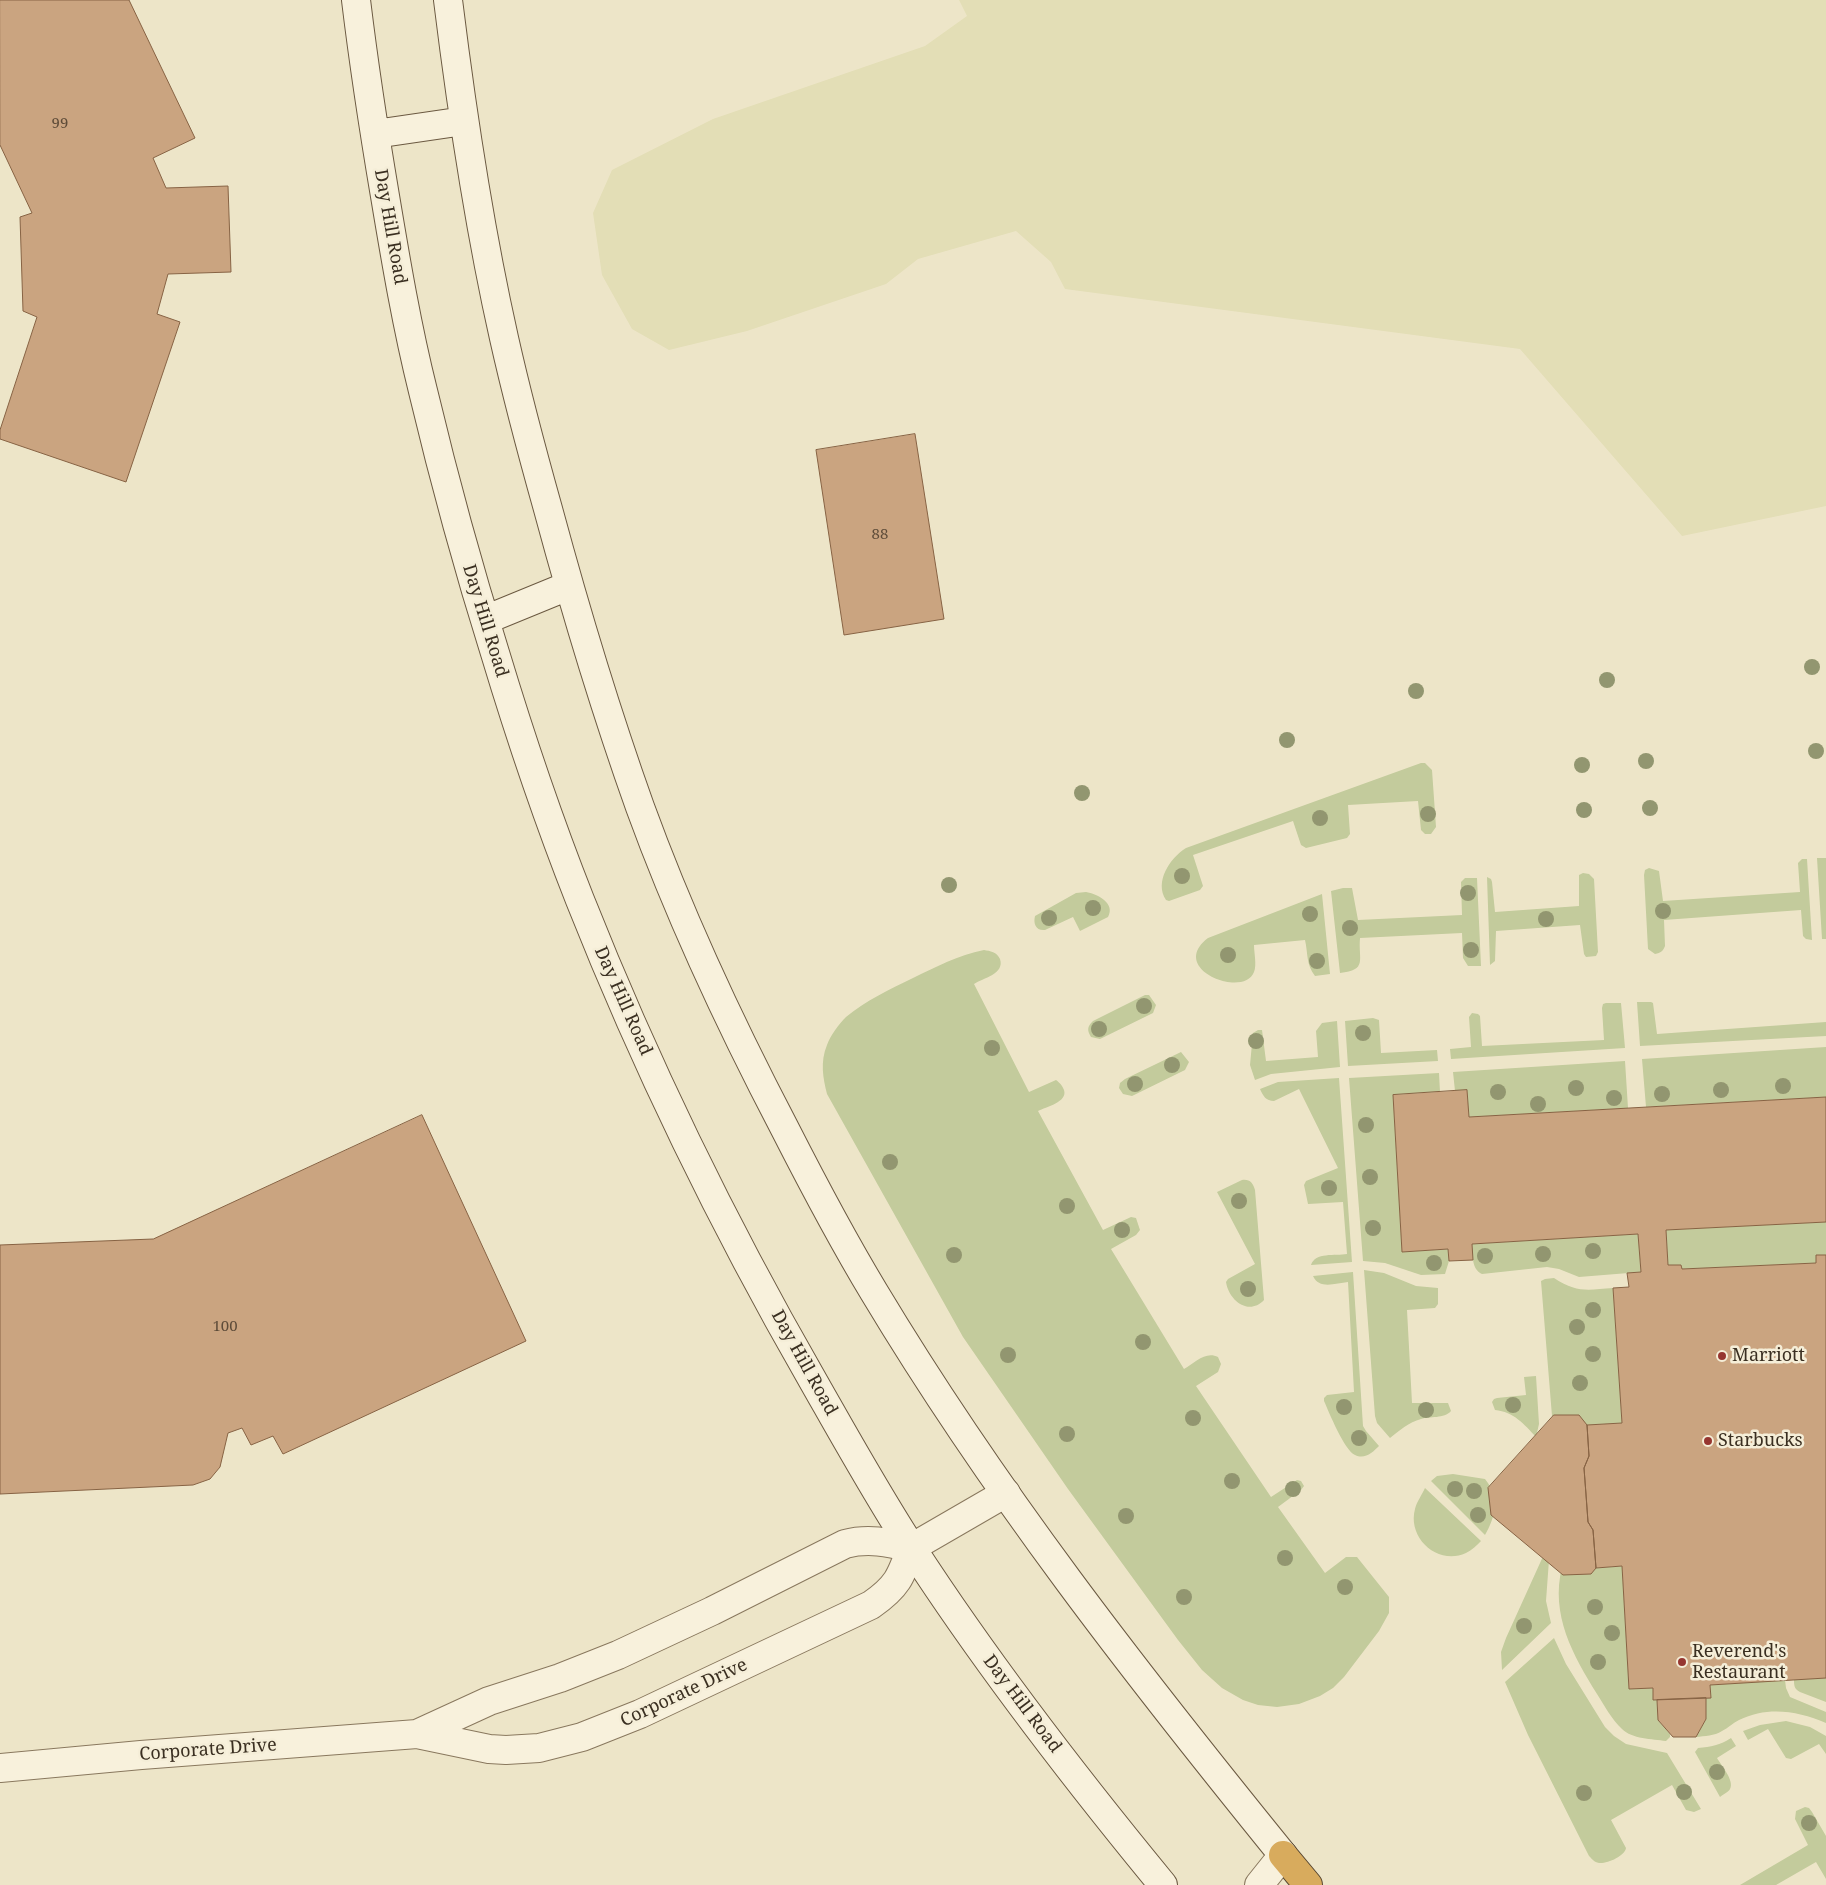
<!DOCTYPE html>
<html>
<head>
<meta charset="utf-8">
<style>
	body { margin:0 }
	canvas { display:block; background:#ede5c8 }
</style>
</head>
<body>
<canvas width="1826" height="1885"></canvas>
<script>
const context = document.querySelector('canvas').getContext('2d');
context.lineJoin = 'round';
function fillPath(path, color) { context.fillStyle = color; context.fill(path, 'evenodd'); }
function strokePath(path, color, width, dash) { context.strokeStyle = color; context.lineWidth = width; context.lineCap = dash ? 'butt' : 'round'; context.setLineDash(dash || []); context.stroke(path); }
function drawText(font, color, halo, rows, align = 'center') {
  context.font = font + ' "Noto Serif",serif'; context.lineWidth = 5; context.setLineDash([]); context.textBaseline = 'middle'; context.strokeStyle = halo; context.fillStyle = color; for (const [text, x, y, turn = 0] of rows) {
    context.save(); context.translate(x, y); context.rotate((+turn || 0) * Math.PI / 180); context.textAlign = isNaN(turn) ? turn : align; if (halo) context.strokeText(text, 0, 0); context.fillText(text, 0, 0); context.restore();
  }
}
fillPath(new Path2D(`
	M959,0H1826V506L1682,536L1520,349L1065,289L1051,262L1016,231L918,259L886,284L747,331L669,350L632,329L602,275L593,213L612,170L713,119L925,46L967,16Z`), '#e3deb6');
fillPath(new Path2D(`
	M1421,763H1425L1432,770L1436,827L1431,834H1425L1421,830L1418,801L1348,805L1350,834L1347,838L1306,848L1301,845L1293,821L1193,855L1203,886L1200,890L1169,901L1166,900C1154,882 1170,858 1186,848Z
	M1817,858H1826V939H1822Z
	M1802,859H1807L1812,940L1806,939L1803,936L1801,910L1664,920L1665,946C1663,951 1661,953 1655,954L1648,949L1644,875L1645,870L1649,868L1659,871L1663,901L1800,892L1798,863Z
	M1583,873L1589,874L1594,879L1598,952L1596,956L1586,957L1584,954L1580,925L1496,931L1495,961L1490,965L1487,877L1491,879L1492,882L1495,912L1579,906V875Z
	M1465,878H1477L1481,966H1468L1463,958L1462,933L1360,938C1358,960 1368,970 1340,973L1331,891L1343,888H1352L1358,920L1462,915L1461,882Z
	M1086,892C1097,894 1116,903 1108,917L1080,931L1073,917L1045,930C1036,931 1033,924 1035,916L1076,893Z
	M1322,894L1330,974L1315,976C1306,965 1308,953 1305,940L1254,945C1254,953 1257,965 1254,972C1244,999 1167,969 1208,938Z
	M984,950C990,951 997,952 1000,959C1005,974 983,978 974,984L1029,1092L1056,1080C1060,1083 1062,1085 1064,1090C1068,1102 1046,1107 1038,1111L1103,1230L1131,1217L1136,1218L1140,1230L1136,1235L1111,1249L1184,1369C1195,1363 1205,1351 1218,1357L1221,1364L1218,1372L1196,1386L1271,1497L1297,1480L1301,1481L1304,1486L1301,1490L1278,1507L1325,1573L1346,1557H1357L1389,1597V1613L1379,1631L1344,1677L1333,1688L1320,1696L1299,1704L1277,1707L1258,1705L1243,1700L1222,1688L1202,1670L1178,1640L1068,1489L963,1337L827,1094C823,1078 820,1062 827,1045C830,1036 839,1024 846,1017C865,1001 890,989 913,978C936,967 958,955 984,950Z
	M1145,995H1149L1156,1005L1153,1013L1100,1039L1091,1037C1087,1030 1087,1027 1093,1021Z
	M1637,1002H1651L1653,1003L1657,1034L1826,1022V1036L1640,1046Z
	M1606,1003H1621L1625,1048L1451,1059L1450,1049L1471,1047L1469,1017L1472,1013L1478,1014L1480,1016L1482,1046L1604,1040L1602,1008L1603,1004Z
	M1373,1018L1379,1020L1381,1053L1437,1050L1438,1061L1348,1066L1345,1021Z
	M1337,1021L1340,1067L1271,1074L1255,1080L1250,1065L1253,1033L1258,1030H1262L1266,1061L1318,1057L1316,1031L1322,1023Z
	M1826,1047V1097L1646,1107L1642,1059Z
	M1181,1052L1189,1062L1185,1070L1132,1096L1123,1094L1119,1088L1120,1083L1125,1079Z
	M1625,1061L1628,1108L1469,1117L1467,1091H1455L1453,1072Z
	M1439,1073L1440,1092L1393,1095L1402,1252L1448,1249L1449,1261L1445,1274L1421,1275L1385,1263L1363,1261L1349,1078Z
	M1339,1078L1352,1262L1311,1265C1315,1252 1335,1256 1347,1254L1343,1202L1308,1204L1304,1185L1306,1181L1338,1168L1299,1089L1274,1101C1266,1101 1263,1096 1260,1089L1278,1082Z
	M1242,1180C1250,1179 1253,1183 1255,1190L1264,1300C1249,1316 1229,1301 1226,1282L1228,1279L1255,1264L1217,1192Z
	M1826,1222V1255H1817L1816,1263L1682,1269L1681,1265H1668L1666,1230Z
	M1638,1234L1641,1272L1579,1277L1559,1269L1547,1267L1482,1274C1471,1269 1473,1255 1472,1244Z
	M1364,1270L1384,1273L1416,1286L1438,1288V1304L1435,1308L1407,1310L1412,1403H1448L1451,1411C1444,1419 1430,1416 1421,1419C1409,1422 1399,1431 1390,1438L1377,1423L1375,1416Z
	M1353,1272L1363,1426L1366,1431L1379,1446C1373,1452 1365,1460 1355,1455C1344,1450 1329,1412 1324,1401V1398L1327,1395L1354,1392L1348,1282C1336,1283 1319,1290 1313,1276Z
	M1554,1278C1577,1293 1587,1290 1613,1288L1622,1423L1559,1427L1552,1416L1541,1281L1545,1279Z
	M1536,1376L1539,1424L1536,1437C1524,1424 1514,1412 1495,1410L1492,1402L1494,1399L1497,1398L1526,1395L1524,1377Z
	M1453,1474L1485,1479C1500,1497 1496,1516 1485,1535L1431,1481L1437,1476Z
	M1425,1488L1481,1541C1477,1545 1472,1550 1466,1553C1438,1566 1407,1538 1415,1509C1417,1501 1422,1495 1425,1488Z
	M1545,1552L1549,1560L1546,1601L1551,1623L1502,1670L1501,1652L1506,1638Z
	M1622,1566L1629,1689L1653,1688V1700H1657L1658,1720L1670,1734V1737L1666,1741C1652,1739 1632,1739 1622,1729C1612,1720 1604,1705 1597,1694C1573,1655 1550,1615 1562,1567L1596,1568Z
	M1554,1638L1566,1664L1605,1727L1614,1736L1626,1744L1667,1753L1701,1809L1694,1812L1686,1810L1672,1785L1611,1820L1626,1848C1625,1856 1607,1864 1599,1863C1594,1862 1592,1859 1589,1856L1528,1735L1505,1682Z
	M1826,1678V1702L1800,1692C1794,1689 1794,1685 1794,1679Z
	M1785,1680L1786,1688L1790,1697L1826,1712V1723C1798,1711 1768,1706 1739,1720C1733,1723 1728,1728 1722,1731C1714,1736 1705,1736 1696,1737L1706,1719V1698L1711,1697L1710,1685Z
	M1786,1721L1810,1727L1826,1736V1754L1819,1744L1791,1759L1786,1758L1768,1729L1748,1740L1743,1731L1760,1725Z
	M1731,1738L1736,1746L1717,1758C1721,1765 1735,1781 1730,1789C1729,1792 1723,1794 1720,1797L1695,1752L1698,1748C1711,1747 1720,1745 1731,1738Z
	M1805,1807L1809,1808L1812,1812L1826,1836V1879L1816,1862L1776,1885H1740L1808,1845L1795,1819L1796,1811Z`), '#c3cb9c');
const building = new Path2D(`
	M0,0H129L195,138L153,158L166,188L228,186L231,272L168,274L157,314L180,322L126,482L0,439V430L37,317L23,311L20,217L32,213L0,145Z
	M915,434L944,619L844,635L816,450Z
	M1467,1090L1469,1117L1826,1097V1222L1666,1230L1668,1265H1681L1682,1269L1816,1263V1255H1826V1678L1710,1685L1711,1698L1653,1700V1688L1629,1689L1622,1566L1596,1568L1593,1530L1588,1522L1584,1468L1589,1456L1587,1425L1622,1423L1613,1288L1629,1287L1627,1273L1641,1272L1638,1234L1472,1244L1473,1260L1449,1261L1448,1249L1402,1252L1393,1095Z
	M422,1115L526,1341L283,1454L273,1436L251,1445L242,1428L228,1433L220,1467L210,1479L193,1485L0,1494V1245L153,1239Z
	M1554,1415H1579L1587,1425L1589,1456L1584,1468L1586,1494L1588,1522L1593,1530L1596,1568L1591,1574L1563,1575L1491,1515L1488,1488Z
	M1706,1698V1719L1696,1737H1673L1658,1720L1657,1700Z`);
fillPath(building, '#caa480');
strokePath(building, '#876344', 1);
const street = new Path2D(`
	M417,1734L489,1701L560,1678L618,1655L712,1611L845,1544C868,1538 888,1542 911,1548
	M0,1768L141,1755L417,1734L489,1749L506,1750L539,1748L582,1737L640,1714L871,1605C897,1587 901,1577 911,1548L1006,1493
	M1259,1885L1283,1855`);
const secondary = new Path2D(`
	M356,0C364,66 374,131 385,196C396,262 407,327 423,391C444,479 468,567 495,653C520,736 548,819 580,900C645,1064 724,1226 812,1379C845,1437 877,1495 913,1550C989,1667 1075,1778 1163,1885
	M448,0C462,113 479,227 504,338C517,396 532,452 548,509C575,609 605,709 640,807C680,917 730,1024 785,1129C813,1184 842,1239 874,1292C994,1492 1137,1675 1283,1855
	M375,134L464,121
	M485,620L568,586`);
const highway = new Path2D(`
	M1283,1855L1308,1885`);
strokePath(street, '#89785e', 30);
strokePath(secondary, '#6b5941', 30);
strokePath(highway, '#574631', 30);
strokePath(street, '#f8f1dc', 28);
strokePath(secondary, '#f8f1dc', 28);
strokePath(highway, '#d8ab5d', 28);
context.fillStyle = '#929670';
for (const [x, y] of [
	[1812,667],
	[1607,680],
	[1416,691],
	[1287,740],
	[1816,751],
	[1646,761],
	[1582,765],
	[1082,793],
	[1650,808],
	[1584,810],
	[1428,814],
	[1320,818],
	[1182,876],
	[949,885],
	[1468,893],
	[1093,908],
	[1663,911],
	[1310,914],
	[1049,918],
	[1546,919],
	[1350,928],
	[1471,950],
	[1228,955],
	[1317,961],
	[1144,1006],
	[1099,1029],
	[1363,1033],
	[1256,1041],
	[992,1048],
	[1172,1065],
	[1135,1084],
	[1783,1086],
	[1576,1088],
	[1721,1090],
	[1498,1092],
	[1662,1094],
	[1614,1098],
	[1538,1104],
	[1366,1125],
	[890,1162],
	[1370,1177],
	[1329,1188],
	[1239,1201],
	[1067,1206],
	[1373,1228],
	[1122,1230],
	[1593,1251],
	[1543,1254],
	[954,1255],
	[1485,1256],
	[1434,1263],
	[1248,1289],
	[1593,1310],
	[1577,1327],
	[1143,1342],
	[1593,1354],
	[1008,1355],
	[1580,1383],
	[1513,1405],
	[1344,1407],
	[1426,1410],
	[1193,1418],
	[1067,1434],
	[1359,1438],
	[1232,1481],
	[1293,1489],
	[1455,1489],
	[1474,1491],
	[1478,1515],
	[1126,1516],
	[1285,1558],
	[1345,1587],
	[1184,1597],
	[1595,1607],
	[1524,1626],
	[1612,1633],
	[1598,1662],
	[1717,1772],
	[1684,1792],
	[1584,1793],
	[1809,1823]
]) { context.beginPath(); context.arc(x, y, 8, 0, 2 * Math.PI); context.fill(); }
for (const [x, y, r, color] of [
	[1722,1356,5,"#963630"],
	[1708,1441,5,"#963630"],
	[1682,1662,5,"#963630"]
]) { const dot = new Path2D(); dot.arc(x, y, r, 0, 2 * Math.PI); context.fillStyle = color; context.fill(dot); strokePath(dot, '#f5eed8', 2); }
drawText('15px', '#5e4c39', null, [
	["99",60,124],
	["88",880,535],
	["100",225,1327]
]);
drawText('18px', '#3a2f21', '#f5eed8', [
	["Day Hill Road",390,227,80],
	["Day Hill Road",485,621,73],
	["Day Hill Road",623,1001,66],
	["Day Hill Road",804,1363,61],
	["Corporate Drive",684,1693,-25],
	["Day Hill Road",1022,1704,53],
	["Corporate Drive",208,1750,-4]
]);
drawText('18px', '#3a2f21', '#f5eed8', [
	["Marriott",1732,1356],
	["Starbucks",1718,1441],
	["Reverend's",1692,1652],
	["Restaurant",1692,1673]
], 'left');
</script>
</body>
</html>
